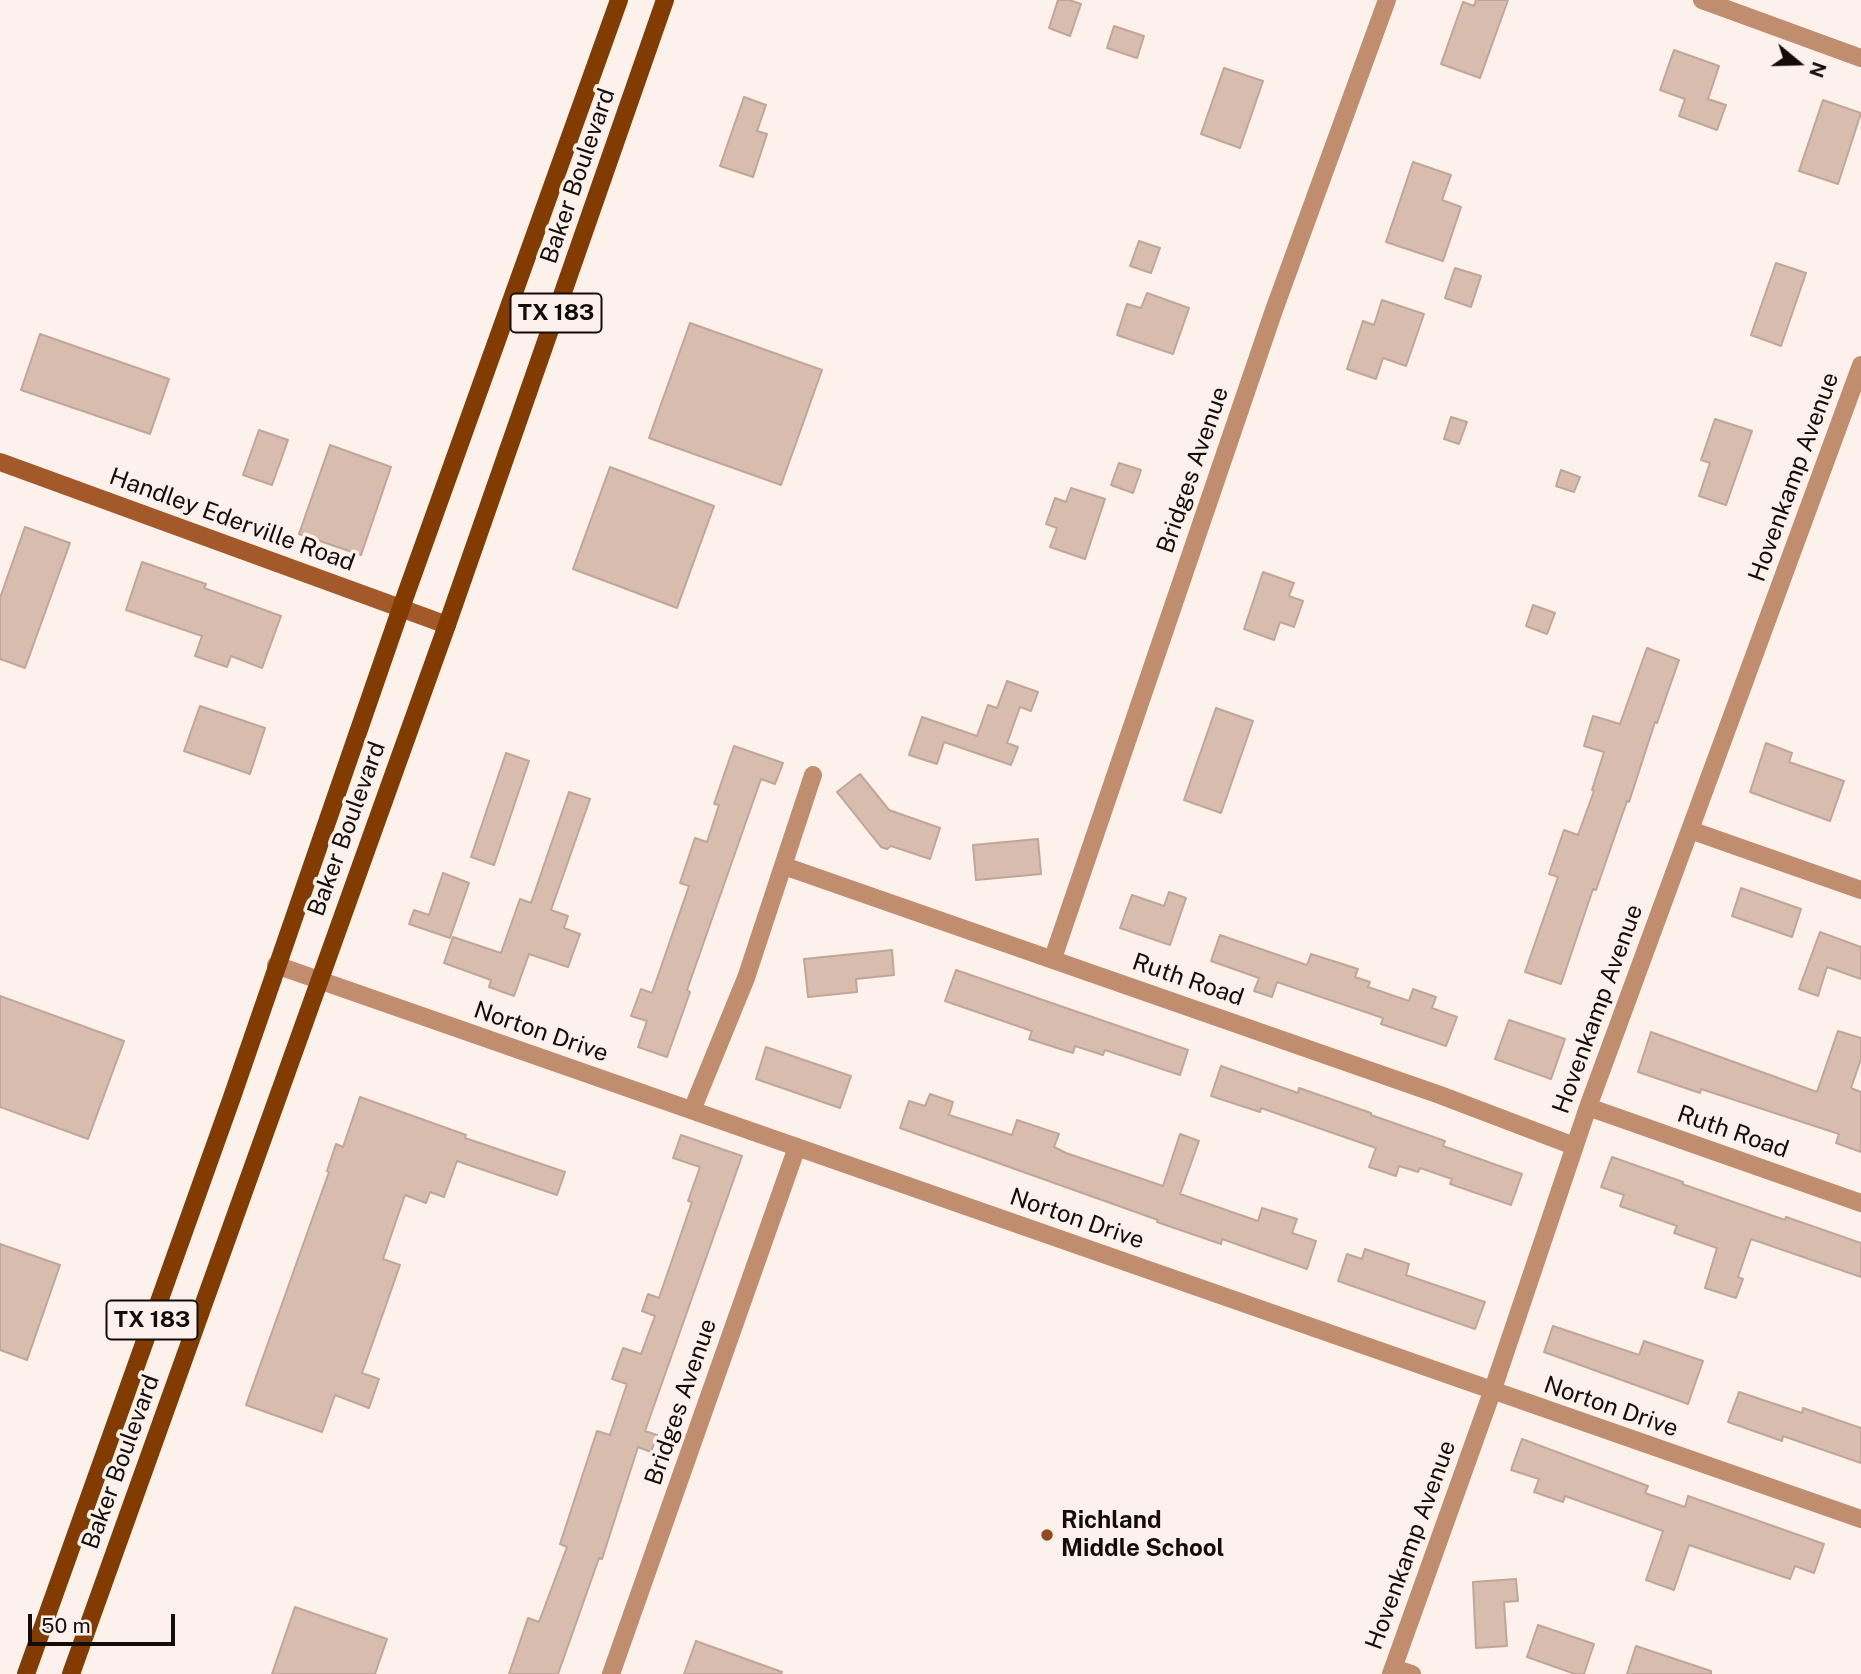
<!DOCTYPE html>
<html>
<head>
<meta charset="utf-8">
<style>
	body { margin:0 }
	#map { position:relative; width:1861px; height:1674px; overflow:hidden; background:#fcf1eb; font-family:"Public Sans",sans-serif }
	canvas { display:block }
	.north { position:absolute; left:1763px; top:28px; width:70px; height:70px; -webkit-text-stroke:5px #fcf1eb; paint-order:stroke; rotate:109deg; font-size:19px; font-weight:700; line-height:28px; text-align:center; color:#140c07 }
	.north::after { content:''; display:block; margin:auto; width:24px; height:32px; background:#140c07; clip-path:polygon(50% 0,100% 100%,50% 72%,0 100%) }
	.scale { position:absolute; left:28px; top:1614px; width:147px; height:32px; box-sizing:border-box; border:4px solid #140c07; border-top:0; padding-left:9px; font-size:21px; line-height:24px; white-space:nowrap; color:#140c07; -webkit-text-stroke:5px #fcf1eb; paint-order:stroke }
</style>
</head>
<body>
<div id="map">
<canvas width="1861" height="1674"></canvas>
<div class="north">N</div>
<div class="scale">50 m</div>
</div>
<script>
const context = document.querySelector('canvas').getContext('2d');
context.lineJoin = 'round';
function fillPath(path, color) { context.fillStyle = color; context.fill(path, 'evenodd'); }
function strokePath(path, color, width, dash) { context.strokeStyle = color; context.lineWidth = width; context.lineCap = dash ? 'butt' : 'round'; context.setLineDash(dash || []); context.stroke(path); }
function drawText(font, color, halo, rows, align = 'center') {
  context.font = font + ' "Public Sans",sans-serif'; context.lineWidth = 7; context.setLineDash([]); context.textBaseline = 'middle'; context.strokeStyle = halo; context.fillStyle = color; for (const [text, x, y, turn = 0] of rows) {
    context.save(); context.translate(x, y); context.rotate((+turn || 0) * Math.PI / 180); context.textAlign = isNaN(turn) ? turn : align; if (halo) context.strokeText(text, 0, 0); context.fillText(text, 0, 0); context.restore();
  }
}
const building = new Path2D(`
	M1058,0H1069L1081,4L1070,36L1049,28Z
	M1476,0H1508L1480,78L1441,64L1463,2L1474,6Z
	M1114,26L1144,36L1137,58L1107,48Z
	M1674,50L1719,66L1708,99L1726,105L1717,130L1679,116L1685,99L1660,90Z
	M1224,68L1263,81L1240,148L1201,134Z
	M744,97L766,105L757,131L767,134L753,177L720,166Z
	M1823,100L1861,113L1838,184L1799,171Z
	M1413,162L1451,175L1442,200L1461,207L1443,261L1386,242Z
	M1139,241L1160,248L1151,273L1130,266Z
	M1776,263L1806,273L1781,346L1751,335Z
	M1455,268L1481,276L1471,307L1445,298Z
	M1147,293L1189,308L1173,354L1117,335L1127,304L1141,308Z
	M1382,300L1424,314L1406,366L1383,358L1376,379L1347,369L1363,321L1374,325Z
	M690,323L822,370L781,485L649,438Z
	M40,334L169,379L150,434L21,390Z
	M1451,417L1467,422L1459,444L1444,439Z
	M1715,419L1752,431L1726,505L1699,496L1710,463L1701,460Z
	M259,430L288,440L272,485L243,475Z
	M330,445L391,467L361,555L299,534Z
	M1119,463L1141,470L1133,493L1111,485Z
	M610,467L714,506L677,608L573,569Z
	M1561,470L1580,477L1574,492L1556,486Z
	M1071,488L1105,499L1085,559L1050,547L1057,528L1046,524L1055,498L1066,502Z
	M25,527L70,543L25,668L0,659V598Z
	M142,562L206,584L204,588L281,616L262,668L231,656L227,667L195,656L202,636L126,610Z
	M1263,572L1294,583L1289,596L1303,601L1294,627L1280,622L1274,640L1244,629Z
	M1533,605L1555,613L1547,634L1526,626Z
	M1647,648L1679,660L1657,723L1655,722L1629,802L1627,801L1596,890L1593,889L1561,984L1525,972L1558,877L1549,874L1564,830L1578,835L1594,791L1592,790L1604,752L1584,746L1593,716L1620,724Z
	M1007,681L1038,692L1031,711L1020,707L1007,743L1018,747L1011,765L944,742L937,764L909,755L922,717L977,736L988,705L997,708Z
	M200,706L265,728L250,774L184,751Z
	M1216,708L1253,721L1221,813L1184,800Z
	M1766,743L1792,753L1789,762L1844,781L1830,821L1750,792Z
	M734,746L783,763L775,784L761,779L687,990L690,992L667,1057L638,1047L647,1021L631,1016L641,989L652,993L689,886L680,883L695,838L707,842L719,805L714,804Z
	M506,753L529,761L494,865L471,857Z
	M860,774L889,810L940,828L930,859L891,846L887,849L881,847L837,792Z
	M569,792L590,799L551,910L568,916L564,928L580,934L568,967L529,954L514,996L489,987L491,980L444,963L453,937L501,953L520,899L531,903Z
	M1038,839L1041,874L976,880L973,845Z
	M443,873L469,883L450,938L409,924L414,910L429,915Z
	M1741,888L1801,909L1792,937L1732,916Z
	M1169,892L1186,898L1170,945L1120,928L1132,895L1164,906Z
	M1820,932L1861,947V979L1827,967L1818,996L1799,989Z
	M1220,935L1307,965L1311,954L1358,969L1355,977L1370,982L1368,987L1409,1001L1413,989L1436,997L1432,1008L1457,1017L1446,1046L1381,1024L1383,1018L1277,982L1272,997L1254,991L1259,978L1211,961Z
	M892,950L894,975L856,979L857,992L808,997L804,959Z
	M956,970L1188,1050L1180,1075L1105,1050L1103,1055L1075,1046L1073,1053L1029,1039L1032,1031L945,1001Z
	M0,996L124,1041L88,1139L0,1107Z
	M1509,1020L1565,1039L1551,1079L1495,1059Z
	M1838,1031L1861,1038V1059L1851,1088L1861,1092V1152L1836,1143L1839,1134L1701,1089L1700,1093L1638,1072L1651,1032L1817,1092Z
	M766,1047L851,1076L840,1108L756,1079Z
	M1221,1066L1298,1093L1299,1088L1371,1113V1115L1445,1141L1443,1146L1522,1174L1511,1205L1450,1184L1452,1179L1420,1168L1418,1172L1399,1166L1396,1176L1369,1167L1376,1148L1261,1108L1260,1112L1211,1096Z
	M930,1094L953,1102L949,1115L1012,1135L1017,1120L1059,1134L1054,1147L1066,1153L1163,1186L1180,1134L1199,1141L1180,1194L1258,1221L1262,1208L1297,1219L1292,1233L1316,1241L1307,1269L1222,1239L1221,1244L1157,1222L1158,1220L900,1128L909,1101L925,1106Z
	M360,1097L466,1135L465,1138L565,1172L557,1195L457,1161L444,1197L430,1192L426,1203L405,1195L383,1259L400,1265L362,1373L379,1379L369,1408L335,1395L322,1432L246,1405L329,1172L327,1171L336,1144L343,1147Z
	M681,1135L742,1156L645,1431L657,1435L651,1452L638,1447L602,1559L599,1558L558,1674H509L528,1618L539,1622L567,1547L560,1544L597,1431L610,1435L627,1384L612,1379L623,1348L641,1354L655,1316L642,1311L648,1294L659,1298L692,1202L688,1201L700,1167L673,1158Z
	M1612,1157L1683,1182L1682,1184L1785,1220L1786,1217L1861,1243V1277L1751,1239L1738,1277L1743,1279L1736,1298L1705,1288L1717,1248L1674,1233L1677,1226L1620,1206L1624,1195L1601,1187Z
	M0,1244L60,1265L27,1360L0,1350Z
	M1365,1249L1409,1264L1406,1275L1485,1302L1475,1329L1338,1281L1347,1254L1362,1259Z
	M1553,1326L1639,1355L1644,1341L1703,1361L1688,1404L1544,1352Z
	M1739,1392L1802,1413L1803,1408L1861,1428V1463L1783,1436L1782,1441L1728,1422Z
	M1522,1439L1648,1486L1645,1493L1685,1507L1688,1496L1824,1544L1814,1573L1795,1566L1790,1579L1689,1545L1674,1590L1646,1580L1663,1531L1565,1496L1563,1502L1534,1492L1539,1479L1511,1470Z
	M1516,1579L1518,1601L1504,1602L1507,1646L1476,1648L1473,1582Z
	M295,1607L387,1639L375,1674H272Z
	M1538,1625L1594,1644L1584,1674H1575L1527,1657Z
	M696,1641L782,1672L781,1674H684Z
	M1636,1646L1711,1671V1674H1627Z`);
fillPath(building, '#d8bdae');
strokePath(building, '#c0a698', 2);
strokePath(new Path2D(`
	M1690,830L1861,890
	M784,866L1440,1095L1574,1146
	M1053,958L1274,310L1387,0
	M1588,1107L1861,1203
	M692,1110L746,978L813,775
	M1393,1668L1412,1674
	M611,1674L797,1147
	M1391,1674L1492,1392L1588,1107L1861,365`), '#c18d6f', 18);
strokePath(new Path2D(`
	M1702,0L1861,58
	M276,965L1861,1519`), '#c18d6f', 18);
strokePath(new Path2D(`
	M0,462L447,625`), '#a4592a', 18);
strokePath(new Path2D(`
	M26,1674L231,1100L401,608L619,0
	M71,1674L447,625L665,0`), '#823b00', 18);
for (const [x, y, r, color] of [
	[1047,1535,7,"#904c1f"]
]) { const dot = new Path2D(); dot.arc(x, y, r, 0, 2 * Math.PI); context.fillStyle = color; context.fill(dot); strokePath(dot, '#fcf1eb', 2.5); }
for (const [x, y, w] of [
	[556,313,91],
	[152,1320,91]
]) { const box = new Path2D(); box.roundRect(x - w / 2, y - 19.5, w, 39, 5); context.fillStyle = '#fcf1eb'; context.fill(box); strokePath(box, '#140c07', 2); }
drawText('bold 23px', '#140c07', null, [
	["TX 183",556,313],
	["TX 183",152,1320]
]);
drawText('24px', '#140c07', '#fcf1eb', [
	["Baker Boulevard",578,176,-71],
	["Bridges Avenue",1193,470,-71],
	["Hovenkamp Avenue",1794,477,-70],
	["Handley Ederville Road",232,520,20],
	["Baker Boulevard",347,829,-70],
	["Ruth Road",1188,980,19],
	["Hovenkamp Avenue",1598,1009,-70],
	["Norton Drive",541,1032,19],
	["Ruth Road",1733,1132,19],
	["Norton Drive",1077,1219,19],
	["Bridges Avenue",681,1402,-71],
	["Norton Drive",1611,1407,19],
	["Baker Boulevard",121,1462,-70],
	["Hovenkamp Avenue",1411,1545,-70]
]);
drawText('bold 24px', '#140c07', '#fcf1eb', [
	["Richland",1061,1521],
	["Middle School",1061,1549]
], 'left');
</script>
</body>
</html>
